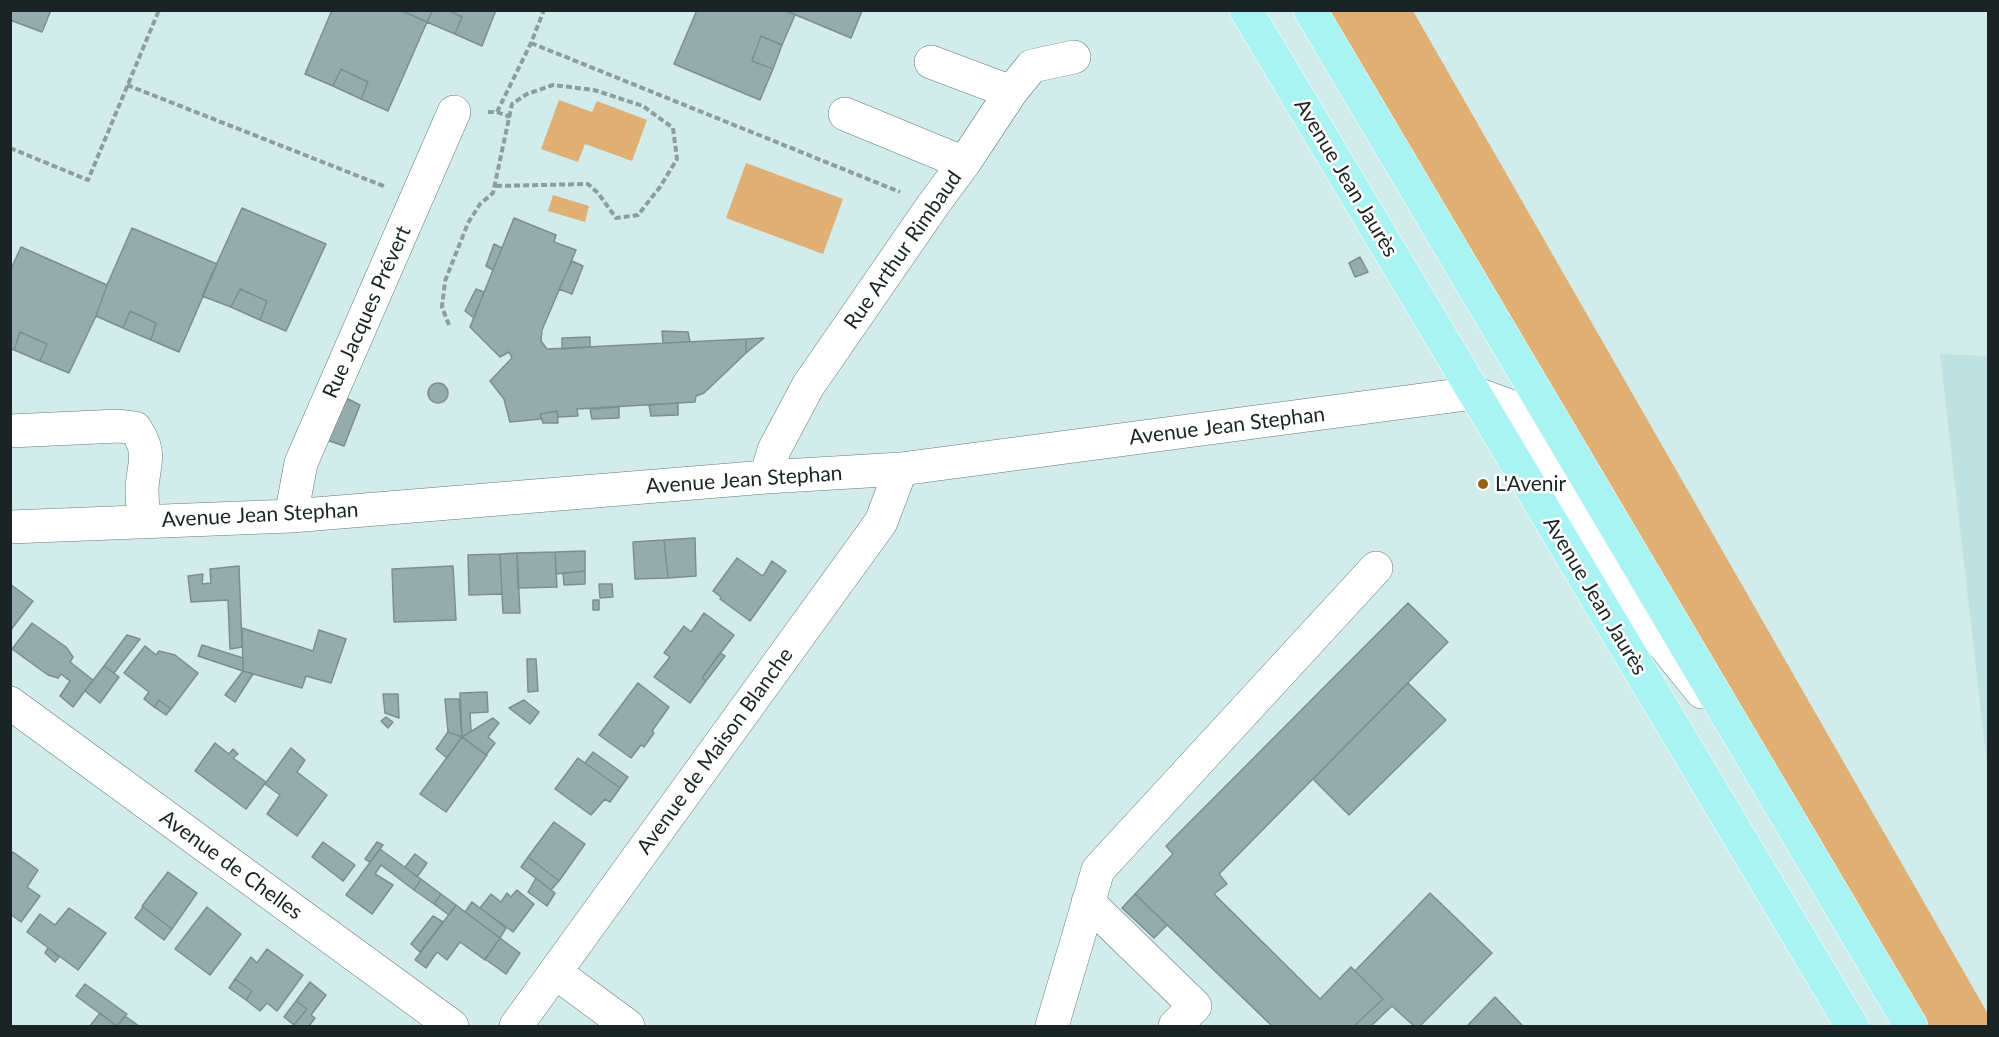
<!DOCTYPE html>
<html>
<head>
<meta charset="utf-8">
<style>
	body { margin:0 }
	#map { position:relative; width:1999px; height:1037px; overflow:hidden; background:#d2eceb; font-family:Lato,sans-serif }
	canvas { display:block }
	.frame { position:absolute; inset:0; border:12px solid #1b2424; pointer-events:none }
</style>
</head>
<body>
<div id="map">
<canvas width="1999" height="1037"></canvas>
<div class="frame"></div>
</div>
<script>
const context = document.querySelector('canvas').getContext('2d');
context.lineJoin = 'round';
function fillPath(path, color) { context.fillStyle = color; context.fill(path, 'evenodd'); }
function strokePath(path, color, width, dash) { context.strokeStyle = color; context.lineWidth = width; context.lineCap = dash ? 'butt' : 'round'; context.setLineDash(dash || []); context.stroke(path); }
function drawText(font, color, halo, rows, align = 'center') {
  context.font = font + ' Lato,sans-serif'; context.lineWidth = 5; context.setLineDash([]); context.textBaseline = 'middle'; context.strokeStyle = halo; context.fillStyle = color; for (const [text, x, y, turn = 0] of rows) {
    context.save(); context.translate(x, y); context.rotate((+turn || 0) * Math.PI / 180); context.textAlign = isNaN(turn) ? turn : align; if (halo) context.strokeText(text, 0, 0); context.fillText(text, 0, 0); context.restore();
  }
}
fillPath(new Path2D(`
	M1940,354L1988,356V773Z`), '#bfe2e1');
fillPath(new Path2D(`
	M1324,11H1413L1988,1014V1026H1928Z
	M559,100L592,112L597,101L647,120L632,161L585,144L578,162L541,149Z
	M746,163L843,199L823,254L726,218Z
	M553,195L589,206L585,222L548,211Z`), '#dfaf73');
const building = new Path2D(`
	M10,10H51L42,32L10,20Z
	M332,10H400L427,22L388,111L361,99L368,82L341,69L333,86L305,74Z
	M400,10H433L427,22Z
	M433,10H448L462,17L455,34L427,22Z
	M448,10H496L482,46L455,34L462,17Z
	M697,10H784L795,15L782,45L761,36L752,61L773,69L760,100L674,64Z
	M784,10H862V11L851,38Z
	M761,36L782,45L773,69L752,61Z
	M341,69L368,82L361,99L333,86Z
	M242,208L326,244L286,331L260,320L267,301L240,289L231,307L202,296Z
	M514,218L556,235L554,242L576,250L542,330L541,341L547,349L746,339V353L704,393L696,396L695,402L577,409L578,416L558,417L557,411L540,414L541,419L510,422L504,399L490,381L512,358L509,352L500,357L470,327Z
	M132,228L217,264L179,352L151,340L156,323L130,311L123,328L96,316L107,285Z
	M494,244L502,248L493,270L486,266Z
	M21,247L107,285L96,316L69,373L40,361L47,344L20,332L14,350L10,348V271Z
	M1360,257L1368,272L1355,277L1349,263Z
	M572,261L583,266L572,294L559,289Z
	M240,289L267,301L260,320L231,307Z
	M476,289L484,292L474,318L465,311Z
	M130,311L156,323L151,340L123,328Z
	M662,331L688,332L690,342L663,343Z
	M20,332L47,344L40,361L14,350Z
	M590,337V347L562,349V338Z
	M764,338L746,353V339Z
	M428 393a10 10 0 1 1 20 0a10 10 0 1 1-20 0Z
	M340,395L360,405L344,446L321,438Z
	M678,403V415L651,416L649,405Z
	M619,407V418L592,419L590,409Z
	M557,411L558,423H543L540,414Z
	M695,538L696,576L668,578L664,540Z
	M664,540L668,578L635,579L633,542Z
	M585,551V571L556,574L555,552Z
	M555,552L557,587L518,588L517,553Z
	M517,553L520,613H503L500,554Z
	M500,554L502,594L469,595L468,555Z
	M737,558L763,576L772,561L786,571L750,621L720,599L721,597L713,591Z
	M239,566L242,647L230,649L228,600L191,602L188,576L203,574L202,584L211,583L210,569Z
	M453,566L456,620L394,622L392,569Z
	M585,571V584L564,585L563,573Z
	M10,584L33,601L10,631Z
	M599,584H612L613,597L600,598Z
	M593,600H599V610H593Z
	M1408,603L1448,642L1219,874L1227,884L1214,894L1320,999L1351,967L1383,999L1354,1026H1272L1135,894L1173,854L1166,846Z
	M704,613L734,635L702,678L706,681L690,703L654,677L670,657L664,653L684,626L691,632Z
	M32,623L66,647L73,657L70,662L93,680L73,707L60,696L70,681L61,674L58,678L48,675L12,649Z
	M242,628L313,651L319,630L346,639L331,683L306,676L302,688L243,671Z
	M127,635L140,639L114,673L104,666Z
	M202,645L243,658V671L198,656Z
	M145,646L156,655L159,651L175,655L198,673L171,709L159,700L154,707L144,699L149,692L124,673Z
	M720,653L725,656L706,681L702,678Z
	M527,659H536L538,691L528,692Z
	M104,666L119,677L100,703L85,691Z
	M243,671L253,674L235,702L225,695Z
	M638,683L669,707L652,731L654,733L644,747L641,745L631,758L599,735Z
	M1408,683L1446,720L1349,815L1313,779Z
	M487,692L488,712L470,713L471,731L462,737L460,693Z
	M383,694H398L399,718L385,713Z
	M445,699H459L462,737L448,732Z
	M159,700L171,709L166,715L154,707Z
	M524,700L539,712L530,724L509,708Z
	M386,717L393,722L388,728L381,721Z
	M493,718L499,723L488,737L495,743L486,755L462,737Z
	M448,732L462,737L447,758L436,749Z
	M462,737L487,755L446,812L420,794Z
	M215,743L229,754L233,749L238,754L233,758L266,782L246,809L195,771Z
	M291,748L305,760L297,772L327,795L297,836L267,814L280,795L265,784Z
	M593,752L628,777L620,788L585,763Z
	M578,758L620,788L610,802L605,799L591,815L555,789Z
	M554,822L585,844L559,881L528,857Z
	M323,842L355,865L343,881L312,857Z
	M377,842L383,845L370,862L365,859Z
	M380,849L421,879L414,890L381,865L375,874L393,885L372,914L346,895Z
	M13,852L38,870L27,887L40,896L21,922L10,914V856Z
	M415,854L427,863L417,877L405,867Z
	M528,857L559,881L551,890L521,867Z
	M168,872L197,893L172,929L142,906Z
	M536,878L555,893L547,906L528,892Z
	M421,879L441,894L434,904L414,890Z
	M517,890L534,904L513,932L480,908L491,894L501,902L507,893L511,897Z
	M1430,893L1492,953L1420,1026H1414L1392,1006L1371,1026H1354L1383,999L1355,971Z
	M441,894L456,905L449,915L434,904Z
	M1135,894L1167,925L1154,938L1122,908Z
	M472,902L506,928L500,938L465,912Z
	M456,905L500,938L485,960L460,942L447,960L437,952L426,968L415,960Z
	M143,907L172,929L164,940L135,918Z
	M207,907L241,934L210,975L175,949Z
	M69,908L106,933L78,970L27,932L40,914L55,925Z
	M433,916L443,922L420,952L411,944Z
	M500,938L520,953L506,974L485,959Z
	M48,948L59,957L55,962L45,953Z
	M267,949L303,975L277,1011L267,1003L260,1011L246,1000L252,991L235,979L251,957L257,963Z
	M235,979L252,991L246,1000L229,988Z
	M310,982L326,995L311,1015L315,1018L309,1026H297L294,1025L307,1009L296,1001Z
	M85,984L127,1014L117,1026L76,996Z
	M1495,997L1523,1026H1467Z
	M296,1001L307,1009L294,1025L284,1017Z
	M100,1013L117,1026H90Z
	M125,1016L139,1026H117Z`);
fillPath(building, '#94adac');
strokePath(building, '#789090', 1.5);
const minor = new Path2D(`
	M931,62L1011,92
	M845,114L964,163
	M10,431L119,426L135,428C152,453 144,461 142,488C142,499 143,511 144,522
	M766,477L774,450L808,386L933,205L964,163L1011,92L1032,66L1074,57
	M291,516L301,463L454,112
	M10,527L291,516L766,477L901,469L1474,393L1515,408L1655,634L1702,692
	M10,703L452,1026
	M1088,902L1195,1006L1175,1026
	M556,973L628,1026
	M516,1026L881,522L901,469
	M1052,1026L1098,870L1376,568`);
const major = new Path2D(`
	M1246,10L1852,1026
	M1310,10L1911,1026`);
strokePath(minor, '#647b7a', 34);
strokePath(major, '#fff', 34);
strokePath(new Path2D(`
	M531,43L900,192
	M127,85L386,187
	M488,112H497L531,43L544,10
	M497,112L510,117
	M10,148L88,180L159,10
	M449,325L442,307L445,281L468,223L480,204L493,193L512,104L527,94L553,85L594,90L643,106L673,128L677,159L660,187L638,215L616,218L598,193L588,184L495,186`), '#8b9f9e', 4, [6, 3]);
strokePath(minor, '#fff', 33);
strokePath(major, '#a9f3f2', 33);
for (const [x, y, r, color] of [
	[1483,484,6,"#956316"]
]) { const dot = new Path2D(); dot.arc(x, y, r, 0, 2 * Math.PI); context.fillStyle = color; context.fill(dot); strokePath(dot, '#fff', 2); }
drawText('21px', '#1b2424', '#fff', [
	["Avenue Jean Jaurès",1346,178,59],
	["Rue Arthur Rimbaud",903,250,-55],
	["Rue Jacques Prévert",367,312,-66],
	["Avenue Jean Stephan",1227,426,-7],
	["Avenue Jean Stephan",744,480,-4],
	["Avenue Jean Stephan",260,515,-3],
	["Avenue Jean Jaurès",1595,596,59],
	["Avenue de Maison Blanche",715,751,-54],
	["Avenue de Chelles",231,865,36]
]);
drawText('21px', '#1b2424', '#fff', [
	["L'Avenir",1495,484]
], 'left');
</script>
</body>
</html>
